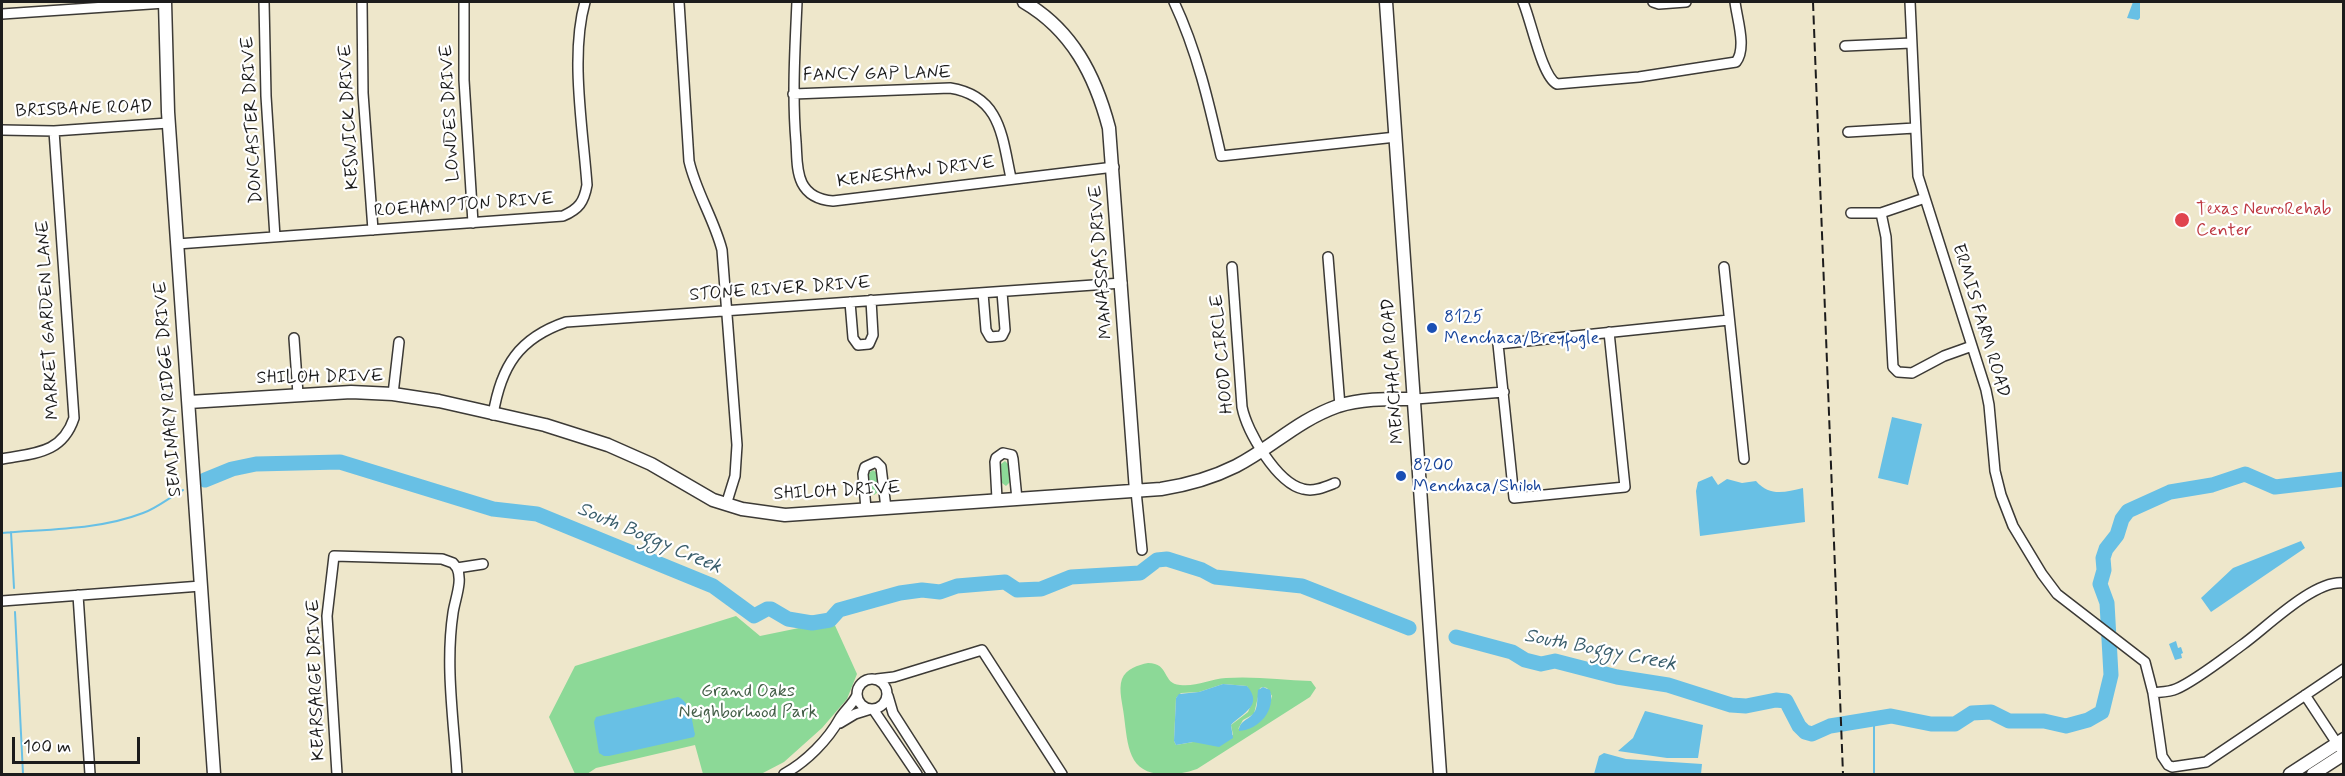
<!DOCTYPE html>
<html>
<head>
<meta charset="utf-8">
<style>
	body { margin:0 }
	#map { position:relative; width:2345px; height:776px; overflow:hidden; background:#eee7cb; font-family:Mynerve,sans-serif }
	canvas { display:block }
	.frame { position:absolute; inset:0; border:3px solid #1c1c1c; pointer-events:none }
	.scale { position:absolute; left:12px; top:737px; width:128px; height:27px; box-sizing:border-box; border:3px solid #1c1c1c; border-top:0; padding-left:8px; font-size:18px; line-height:21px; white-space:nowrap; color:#1c1c1c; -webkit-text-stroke:4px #fff; paint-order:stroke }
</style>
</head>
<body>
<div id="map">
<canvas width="2345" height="776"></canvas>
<div class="frame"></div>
<div class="scale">100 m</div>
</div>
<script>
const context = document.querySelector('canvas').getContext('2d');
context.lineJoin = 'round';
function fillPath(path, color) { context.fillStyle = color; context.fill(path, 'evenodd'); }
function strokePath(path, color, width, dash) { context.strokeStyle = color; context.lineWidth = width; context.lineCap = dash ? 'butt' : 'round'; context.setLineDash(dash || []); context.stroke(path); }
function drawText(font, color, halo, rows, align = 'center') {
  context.font = font + ' Mynerve,sans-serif'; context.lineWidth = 4.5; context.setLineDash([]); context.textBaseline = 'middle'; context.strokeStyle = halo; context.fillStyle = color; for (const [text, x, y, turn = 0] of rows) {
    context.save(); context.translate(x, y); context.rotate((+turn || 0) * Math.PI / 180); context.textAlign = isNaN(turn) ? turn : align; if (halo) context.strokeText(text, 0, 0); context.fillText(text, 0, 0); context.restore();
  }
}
fillPath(new Path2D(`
	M1005,461L1008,464L1010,482L1006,486L1002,483L1001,464Z
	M873,470L877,473L878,492L874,495L870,492L869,473Z
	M736,616L760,636L833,621L857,674L847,699L822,728L784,762L761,774H703L695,745L596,768L587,774H575L549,717L575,666Z
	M1148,663C1170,663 1162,684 1180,685C1196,687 1210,679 1226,678C1254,676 1283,680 1311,681L1316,688L1310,697L1197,769C1186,773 1178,774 1166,774C1128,775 1128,746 1124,716C1123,705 1118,690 1122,679C1126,669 1138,665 1148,663ZM1223,684L1247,686L1253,700L1248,712L1231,725L1233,735L1176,745L1174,741L1176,698L1181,693L1199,692ZM1263,687L1267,688L1272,696L1270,703L1238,729L1243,720L1254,714L1260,688Z`), '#8cd997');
fillPath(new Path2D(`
	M2133,2H2140V18L2138,20L2127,18Z
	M1892,417L1922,424L1908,485L1878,478Z
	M1712,476L1718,485L1727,479L1742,483L1756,481C1770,497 1785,492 1803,488L1805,522L1700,536L1696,491L1698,482Z
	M2301,541L2305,548L2211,612L2201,598L2233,568Z
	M2176,641L2178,648L2181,647L2183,653L2181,654L2182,658L2175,660L2169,644Z
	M1223,684L1247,686C1264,706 1242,713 1231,725L1233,738L1219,747L1193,742L1176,745L1174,741L1176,698L1179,694L1199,692Z
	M1263,687L1270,690C1276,710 1259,730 1239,731C1239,720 1250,720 1255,711C1258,705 1257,697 1258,690Z
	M678,697C691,702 692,722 695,734L694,737L609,756H604L599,753L594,722L596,717Z
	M1645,711L1703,725L1698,758H1667L1618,751L1633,738Z
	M1604,753L1626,759L1702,764L1701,774H1594L1599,756Z`), '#68c0e5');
strokePath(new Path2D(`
	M11,532L14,588
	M2,533C48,529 99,530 143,513C157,508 170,497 183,490
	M15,612L23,774
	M1874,774V719`), '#68c0e5', 2);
strokePath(new Path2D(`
	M205,480L232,469L256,464L340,462L493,509L537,514L713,586L754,616L767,609H771L788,619L812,623L830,620L839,610L900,593L922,590L940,592L957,586L1005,582L1017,590L1041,589L1071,577L1140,573L1157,560L1167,559L1202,570L1215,577L1302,586L1409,628
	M1456,637L1512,652L1525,660L1541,664L1555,661L1617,677L1668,685L1731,705L1746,706L1776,700L1786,701L1799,726L1805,732L1812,734L1830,726L1891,716L1931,724H1955L1972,713L1991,712L2009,721H2044L2066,726L2088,720L2102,712L2111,675L2107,603L2100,584L2104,570L2103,558L2106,549L2117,535L2122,519L2128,511L2170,492L2212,485L2245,474L2275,487L2344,479`), '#68c0e5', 15);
const street = new Path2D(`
	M264,2L266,96L275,237
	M362,2L363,93L373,230
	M464,2V80L473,223
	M679,2L689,161C696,192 714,219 722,250L737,445L735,476L726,505
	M797,2C795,48 792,95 796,142C797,155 796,171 802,183C808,195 820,200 833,201L1114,167
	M1174,2C1197,51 1209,103 1221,156L1396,137
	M1523,2C1531,20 1542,77 1557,84L1639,77L1736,62C1747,48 1737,19 1735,2
	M1653,2L1659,4L1686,2
	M1910,2L1918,176L1986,390L1989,405L1995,471L2001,495L2013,526L2042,574L2057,594L2145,662L2153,693L2162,756L2168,765L2172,767L2206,762L2344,669
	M2,14L165,3
	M1845,46L1911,43
	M793,94L950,88C1001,96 1002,137 1011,178
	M2,130L54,131L168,123
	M1848,132L1915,128
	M1851,213H1881L1925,198
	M1881,213L1886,237L1893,367L1898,372L1912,373L1944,356L1972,346
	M177,244L563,216C579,209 584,202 587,185C583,129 570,55 585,2
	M1328,257L1340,406
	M1232,267L1242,407C1247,432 1277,483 1303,489C1314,492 1325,487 1335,483
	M1724,267L1744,459
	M983,293L986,330L990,337L1002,336L1005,330L1002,292
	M850,302L853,338L858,345L869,344L873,335L871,300
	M1609,332L1625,487L1514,498L1498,344L1729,320
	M294,338L298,394
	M393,394L399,342
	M1416,399L1504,392
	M493,415C501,366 519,338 566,322L1122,283
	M2,459C34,453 62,454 74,418L54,131
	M1136,491L1142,550
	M997,499L995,462L996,458L1003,453L1012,455L1013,459L1017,499
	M866,509L863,474L865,467L876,462L881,467L886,508
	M78,595L90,774
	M2,601L201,586
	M857 694a15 15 0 1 1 30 0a15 15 0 1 1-30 0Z
	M877,679L894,677L982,650L1062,774
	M2153,693C2160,692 2169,692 2176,689C2195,681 2224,658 2242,645C2265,629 2314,579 2344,583
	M2305,695L2340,748
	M888,696L893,713L932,774
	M873,709L917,774
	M840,723L855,714L871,709
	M337,774L327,616L334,556L442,559L453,563L457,568L483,564
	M457,774C454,722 445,666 453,613C455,599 463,581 457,568
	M784,774C806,762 828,740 840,718C845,710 853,704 857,695`);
const secondary = new Path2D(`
	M165,2L168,112L214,774
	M1024,2C1072,30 1095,75 1109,128L1136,491
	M1386,2L1440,774
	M189,402L351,392L393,394L439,401L545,425L608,445L651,464L713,500L742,509L785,515L1161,489C1187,485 1212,478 1236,466C1273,447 1296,421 1338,406C1363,398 1390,399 1416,399
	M2290,774L2344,739
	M2313,774L2344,754`);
strokePath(street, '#3c3a36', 12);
strokePath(secondary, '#3c3a36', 15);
strokePath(street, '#fff', 9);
strokePath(secondary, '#fff', 12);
strokePath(new Path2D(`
	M1813,2L1843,774`), '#1c1c1c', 2, [9, 4.5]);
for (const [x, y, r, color] of [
	[2182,220,8,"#e0444e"],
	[1432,328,6,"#1a4fb4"],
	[1401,476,6,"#1a4fb4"]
]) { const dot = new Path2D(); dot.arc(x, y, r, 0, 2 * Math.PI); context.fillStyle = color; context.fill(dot); strokePath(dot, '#fff', 2); }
drawText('18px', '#1c1c1c', '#fff', [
	["FANCY GAP LANE",877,75,-1],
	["BRISBANE ROAD",84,110,-2],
	["LOWDES DRIVE",451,113,-93],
	["KESWICK DRIVE",350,117,-93],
	["DONCASTER DRIVE",253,120,-93],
	["KENESHAW DRIVE",916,173,-7],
	["ROEHAMPTON DRIVE",464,206,-4],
	["MANASSAS DRIVE",1102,262,-94],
	["STONE RIVER DRIVE",780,290,-4],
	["MARKET GARDEN LANE",49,320,-93],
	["ERMIS FARM ROAD",1980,321,73],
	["HOOD CIRCLE",1223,354,-95],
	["MENCHACA ROAD",1394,371,-94],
	["SHILOH DRIVE",320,378,-1],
	["SEMINARY RIDGE DRIVE",169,389,-94],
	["SHILOH DRIVE",837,492,-3],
	["KEARSARGE DRIVE",317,680,-92]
]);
drawText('18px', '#be3a42', '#fff', [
	["Texas NeuroRehab",2196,210],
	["Center",2196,231]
], 'left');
drawText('18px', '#164399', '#fff', [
	["8125",1444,318],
	["Menchaca/Breyfogle",1444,339],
	["8200",1413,466],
	["Menchaca/Shiloh",1413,487]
], 'left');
drawText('18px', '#435e47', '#fff', [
	["Grand Oaks",748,692],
	["Neighborhood Park",748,713]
]);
drawText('italic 20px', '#3a5e6c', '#fff', [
	["South Boggy Creek",649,539,23],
	["South Boggy Creek",1600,651,11]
]);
</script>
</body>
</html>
